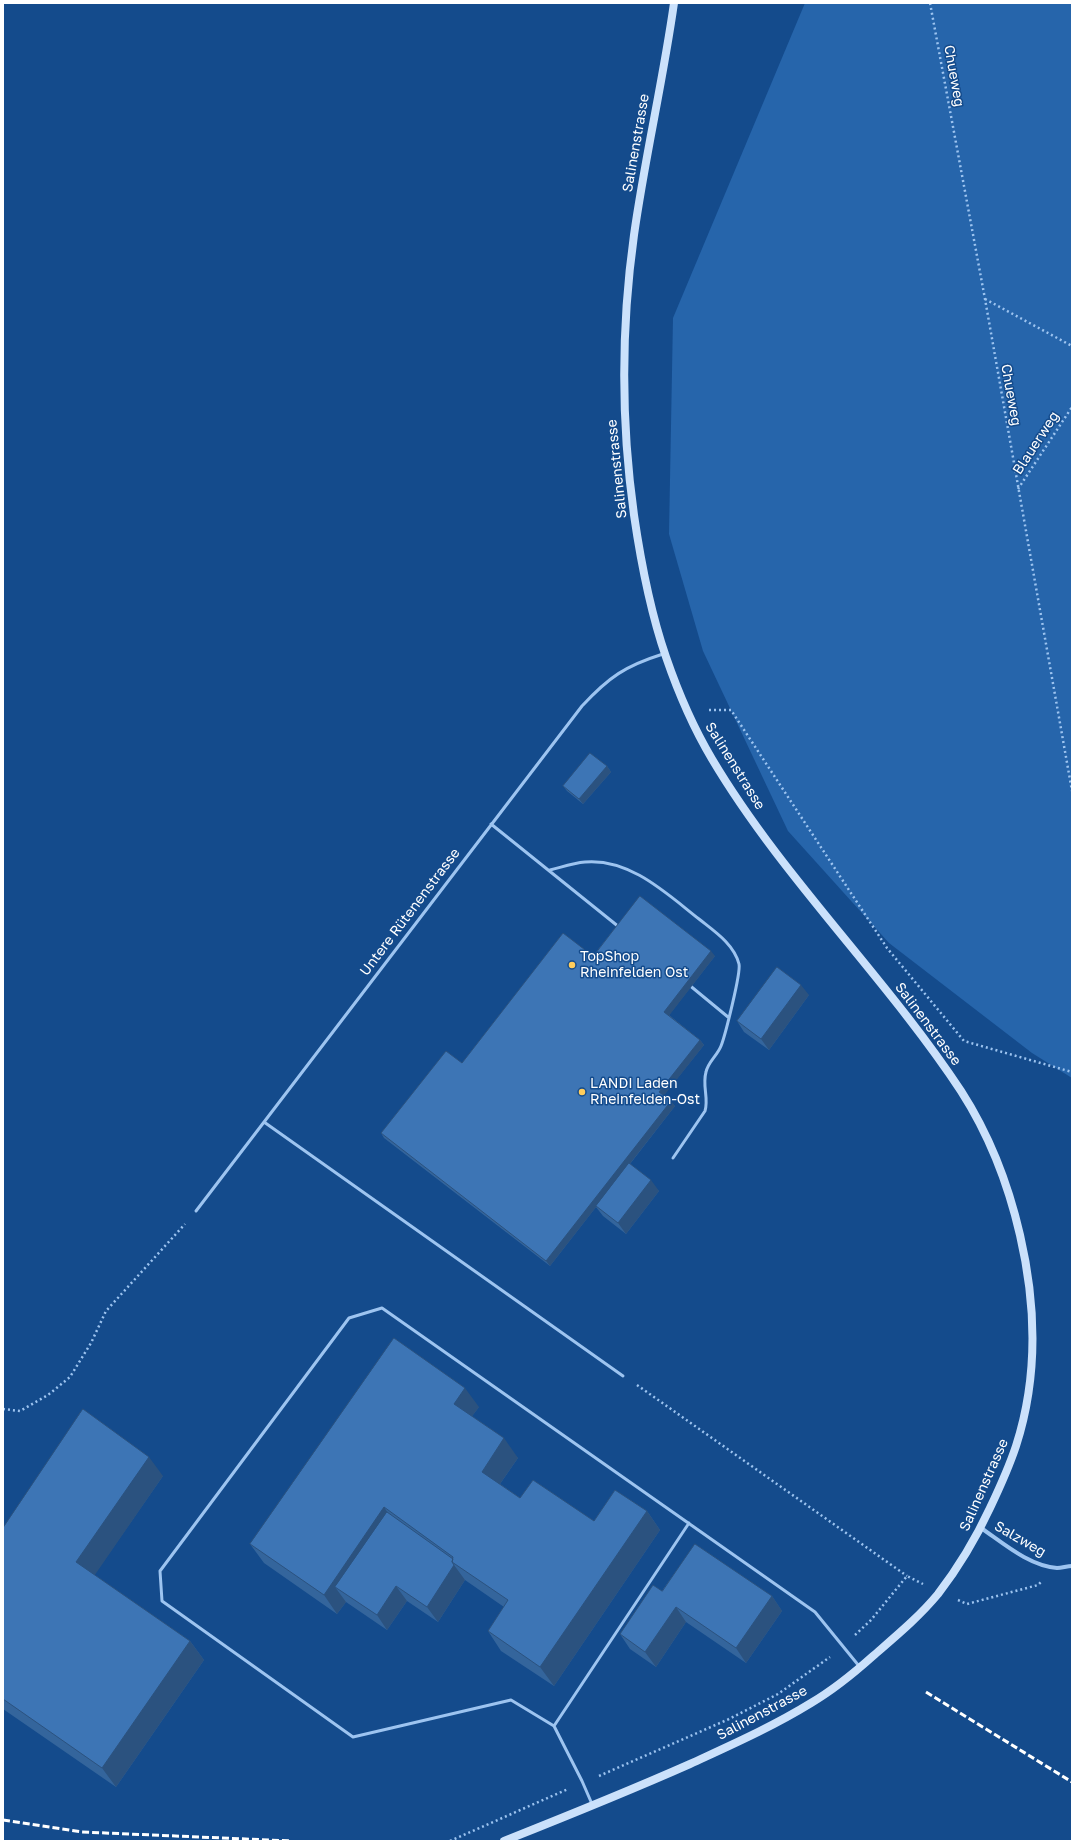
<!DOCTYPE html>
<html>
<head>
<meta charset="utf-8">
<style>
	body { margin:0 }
	#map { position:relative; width:1075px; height:1844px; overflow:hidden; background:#144b8c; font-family:"Golos Text",sans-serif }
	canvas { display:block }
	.frame { position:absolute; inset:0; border:4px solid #fff; pointer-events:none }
</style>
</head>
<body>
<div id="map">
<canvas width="1075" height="1844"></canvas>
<div class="frame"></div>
</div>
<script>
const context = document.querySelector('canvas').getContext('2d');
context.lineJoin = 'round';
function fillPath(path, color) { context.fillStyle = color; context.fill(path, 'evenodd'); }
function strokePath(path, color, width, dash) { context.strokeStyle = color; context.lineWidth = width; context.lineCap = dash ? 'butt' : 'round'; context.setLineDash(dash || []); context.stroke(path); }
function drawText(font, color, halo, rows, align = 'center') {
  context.font = font + ' "Golos Text",sans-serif'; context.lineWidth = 3; context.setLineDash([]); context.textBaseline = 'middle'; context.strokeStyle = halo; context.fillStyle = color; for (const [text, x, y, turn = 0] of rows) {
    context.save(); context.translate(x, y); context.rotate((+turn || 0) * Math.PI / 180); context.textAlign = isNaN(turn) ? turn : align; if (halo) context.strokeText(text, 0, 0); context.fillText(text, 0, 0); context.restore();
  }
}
fillPath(new Path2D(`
	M805,3H1072V1078L1032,1053L889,943L788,831L703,651L669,534L673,318Z`), '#2665ab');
strokePath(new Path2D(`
	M930,3L985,299L1072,791
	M985,299L1072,346
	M1018,489L1072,407
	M709,710H731L887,948L964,1041L1072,1072
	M637,1385L907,1576
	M3,1409L20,1411L48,1395L70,1377L91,1343L106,1311L185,1224
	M958,1600L967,1604L1038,1585L1041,1582
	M855,1635L871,1620L907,1576L923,1584
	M599,1776L729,1719L778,1694L830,1657
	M450,1841L568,1789`), '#9dc4f0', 2.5, [2, 3]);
strokePath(new Path2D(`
	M491,824L619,927
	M550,870C562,867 573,863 585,862C630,858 667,894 699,919C714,931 734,944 739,964C741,973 725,1036 721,1046C717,1056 708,1062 706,1072C702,1086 709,1098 705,1111L673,1158
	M688,984L728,1017
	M264,1122L623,1376
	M196,1211L582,706C609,677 625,666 663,654
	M554,1726L689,1523
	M592,1804L582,1781L554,1726L511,1700L353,1737L162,1601L160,1571L349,1318L382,1308L815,1612L859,1666`), '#9dc4f0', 3);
strokePath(new Path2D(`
	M981,1528C1003,1543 1029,1566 1057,1568C1062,1568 1067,1566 1072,1566`), '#9dc4f0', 4);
strokePath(new Path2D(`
	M504,1841C567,1816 629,1791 690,1764C731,1745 772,1727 811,1703C833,1690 854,1673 873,1656C896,1636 919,1617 938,1594C958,1568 976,1538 990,1508C1000,1487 1009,1467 1016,1446C1038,1378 1036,1304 1020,1235C1008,1183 990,1136 961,1091C885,976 782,877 712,759C693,727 678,692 666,657C650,611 641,563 634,515C621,422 621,328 634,235C645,157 663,81 674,3`), '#cbe1fb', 8);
strokePath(new Path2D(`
	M926,1692L1072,1782
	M3,1820L82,1832L292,1841`), '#fff', 3, [7, 3]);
fillPath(new Path2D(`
	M607,766L611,772L583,804L567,791L563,786Z
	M593,956H715L669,1015L700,1040L704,1045L664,1095L675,1106L630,1164L659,1191L626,1234L603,1216L596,1207L550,1266L384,1138L381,1133L462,1063Z
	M809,995L769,1050L744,1032L737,1021Z
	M479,1407L472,1416L518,1458L500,1484L520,1498L594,1521L647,1511L660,1530L554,1686L501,1651L488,1631L504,1607L465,1580L438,1622L407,1601L387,1630L346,1602L337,1614L264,1563L250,1544Z
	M163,1476L94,1575L190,1641L204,1660L116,1787L3,1709V1528Z
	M662,1591L772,1596L782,1611L746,1663L686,1622L656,1667L630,1649L620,1634Z`), '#34659c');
fillPath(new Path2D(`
	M607,766L611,772L583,804L579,799Z
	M711,951L715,956L668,1017L664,1012Z
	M801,985L809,995L769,1050L761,1039Z
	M700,1040L704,1045L663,1097L659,1092Z
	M671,1101L675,1106L550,1266L546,1261Z
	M651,1180L659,1191L626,1234L618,1223Z
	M465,1388L479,1407L467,1423L454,1404Z
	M504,1438L518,1458L495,1491L482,1472Z
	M149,1457L163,1476L90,1582L76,1562Z
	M384,1507L397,1527L335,1587L346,1602L337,1614L324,1595Z
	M647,1511L660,1530L554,1686L540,1667Z
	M454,1565L465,1580L438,1622L427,1607Z
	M396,1586L407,1601L387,1630L377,1615Z
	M772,1596L782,1611L746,1663L736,1648Z
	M676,1607L686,1622L656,1667L645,1652Z
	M190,1641L204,1660L116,1787L102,1768Z`), '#2b527f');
const building = new Path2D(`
	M590,753L607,766L579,799L563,786Z
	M640,896L711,951L664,1012L700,1040L659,1092L671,1101L546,1261L381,1133L446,1051L462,1063L563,933L593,956Z
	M777,967L801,985L761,1039L737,1021Z
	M629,1163L651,1180L618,1223L596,1206Z
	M394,1338L465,1388L454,1404L504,1438L482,1472L520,1498L533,1480L594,1521L615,1490L647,1511L540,1667L488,1631L508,1600L452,1562L453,1557L384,1507L324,1595L250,1544Z
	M83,1409L149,1457L76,1562L190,1641L102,1768L3,1699V1528Z
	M387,1512L453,1559L452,1562L454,1565L427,1607L396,1586L377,1615L335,1587Z
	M695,1544L772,1596L736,1648L676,1607L645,1652L620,1634L653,1585L662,1591Z`);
fillPath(building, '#3d75b5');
strokePath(building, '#2b527f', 1);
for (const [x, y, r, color] of [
	[572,965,4,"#ffcd5c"],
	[582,1092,4,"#ffcd5c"]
]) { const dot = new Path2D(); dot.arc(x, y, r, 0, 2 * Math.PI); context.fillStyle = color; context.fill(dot); strokePath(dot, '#144b8c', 1.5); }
drawText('14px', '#fff', '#144b8c', [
	["Chueweg",954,76,80],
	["Salinenstrasse",636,143,-80],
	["Chueweg",1011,395,80],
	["Blauerweg",1036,443,-57],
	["Salinenstrasse",617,469,-96],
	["Salinenstrasse",735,766,58],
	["Untere Rütenenstrasse",410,912,-53],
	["Salinenstrasse",928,1024,53],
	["Salinenstrasse",984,1485,-66],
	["Salzweg",1020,1539,30],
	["Salinenstrasse",762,1713,-28]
]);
drawText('14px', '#fff', '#144b8c', [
	["TopShop",580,957],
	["Rheinfelden Ost",580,973],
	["LANDI Laden",590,1084],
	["Rheinfelden-Ost",590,1100]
], 'left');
</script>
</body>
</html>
